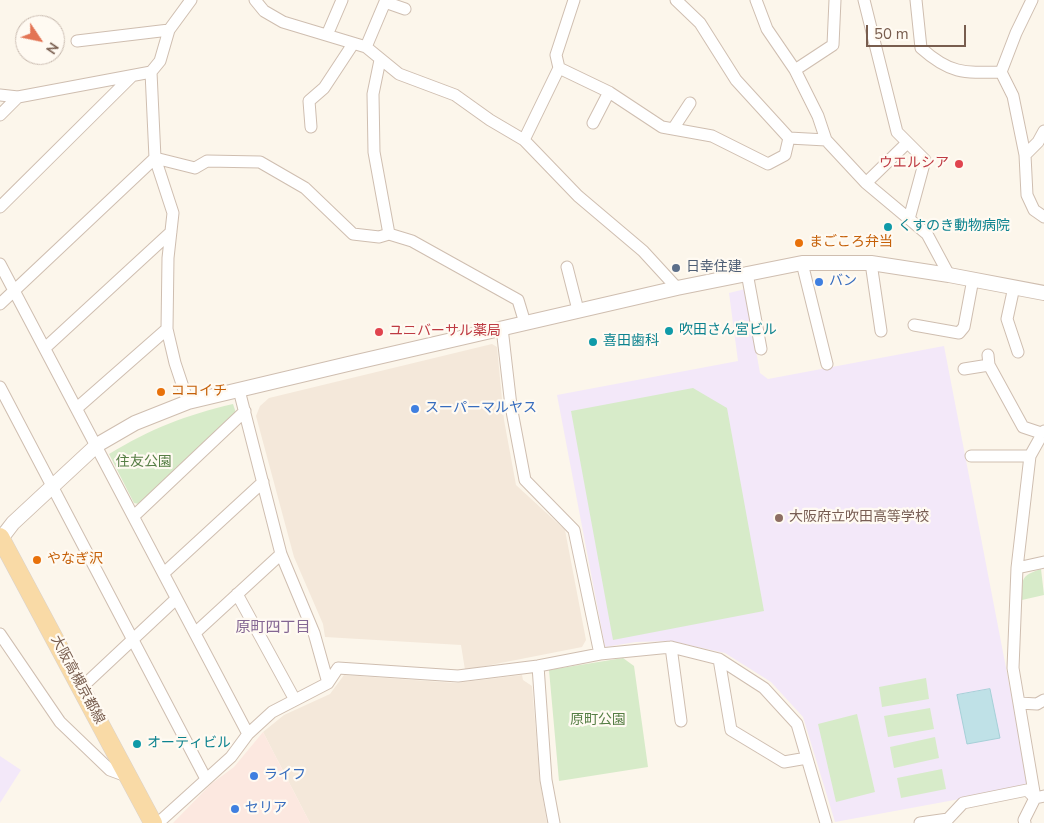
<!DOCTYPE html>
<html>
<head>
<meta charset="utf-8">
<style>
	body { margin:0 }
	#map { position:relative; width:1044px; height:823px; overflow:hidden; background:#fcf6eb; font-family:"Nunito Sans",sans-serif }
	canvas { display:block }
	.north { position:absolute; left:15px; top:15px; width:50px; height:50px; box-sizing:border-box; background:#fffaf2; border:1px solid #c9bbb0; border-radius:50%; rotate:124deg; font-size:14px; font-weight:700; line-height:20px; text-align:center; color:#785d4e }
	.north::after { content:''; display:block; margin:auto; width:18px; height:22px; background:#e37454; clip-path:polygon(50% 0,100% 100%,50% 72%,0 100%) }
	.scale { position:absolute; left:866px; top:25px; width:100px; height:22px; box-sizing:border-box; border:2px solid #785d4e; border-top:0; padding-left:6px; font-size:15px; line-height:18px; white-space:nowrap; color:#785d4e; -webkit-text-stroke:4px #fffaf2; paint-order:stroke }
</style>
</head>
<body>
<div id="map">
<canvas width="1044" height="823"></canvas>
<div class="north">N</div>
<div class="scale">50 m</div>
</div>
<script>
const context = document.querySelector('canvas').getContext('2d');
context.lineJoin = 'round';
function fillPath(path, color) { context.fillStyle = color; context.fill(path, 'evenodd'); }
function strokePath(path, color, width, dash) { context.strokeStyle = color; context.lineWidth = width; context.lineCap = dash ? 'butt' : 'round'; context.setLineDash(dash || []); context.stroke(path); }
function drawText(font, color, halo, rows, align = 'center') {
  context.font = font + ' "Nunito Sans","Noto Sans JP",sans-serif'; context.lineWidth = 4.5; context.setLineDash([]); context.textBaseline = 'middle'; context.strokeStyle = halo; context.fillStyle = color; for (const [text, x, y, turn = 0] of rows) {
    context.save(); context.translate(x, y); context.rotate((+turn || 0) * Math.PI / 180); context.textAlign = isNaN(turn) ? turn : align; if (halo) context.strokeText(text, 0, 0); context.fillText(text, 0, 0); context.restore();
  }
}
fillPath(new Path2D(`
	M492,344L497,347L504,420L516,485L565,530L586,640L582,647L465,670L461,645L325,637L323,624L294,557L256,416L260,406L269,398Z
	M344,675L456,683L522,675L523,680L532,686L540,781L547,823H310L263,732L284,715L330,694Z`), '#f4e8da');
fillPath(new Path2D(`
	M263,732L310,823H173L211,784L234,767Z`), '#fce8e0');
fillPath(new Path2D(`
	M745,289L760,373L768,379L944,346L1028,782L1025,787L835,822L803,717L771,682L725,653L670,641L636,642L605,647L557,395L738,361L729,293Z
	M0,756L21,770L0,803Z`), '#f3e8f9');
fillPath(new Path2D(`
	M693,388L727,408L764,611L613,640L571,411Z
	M233,404L236,413L139,504L134,503L109,454C150,429 186,415 233,404Z
	M1041,569L1044,595L1022,600C1022,579 1020,576 1041,569Z
	M623,658L634,666L648,767L559,781L549,670Z
	M926,678L929,699L882,707L879,687Z
	M930,708L934,729L888,737L884,716Z
	M857,714L875,792L836,802L818,724Z
	M935,737L939,758L894,768L890,747Z
	M942,769L946,789L901,798L897,778Z`), '#d7ebc9');
const water = new Path2D(`
	M990,689L1000,738L967,744L957,695Z`);
fillPath(water, '#bfe1e7');
strokePath(water, '#a6d0d8', 1);
const minor = new Path2D(`
	M255,0L264,11L283,22L366,47L399,74L455,95L490,120L524,140L578,196L643,251L677,288
	M574,0L556,55L559,68L609,92L662,127L712,136L768,164L785,155L789,138
	M676,0L700,23L736,80L789,138L826,140
	M756,0L767,29L795,70L818,116L826,140L866,183L927,234L949,275
	M864,0L897,132L925,160L909,219
	M916,0L921,48C950,74 964,73 1001,72
	M1032,0L1016,33L1001,72L1013,96L1025,155L1027,195L1034,210L1044,217
	M327,35L342,0
	M77,41L169,30
	M366,47L385,2L405,9
	M380,60L373,94L374,152L389,234
	M795,70L833,45L835,0
	M0,95L18,97L151,72
	M0,115L18,97
	M593,123L609,92
	M311,127L309,101L324,88L353,44
	M673,129L690,103
	M524,140L559,68
	M1025,155L1038,142L1044,131
	M866,183L907,143
	M0,207L132,76
	M802,263L827,364
	M871,263L881,331
	M0,264L248,734
	M567,267L578,310
	M747,273L761,349
	M1014,287L1007,319L1018,352
	M0,304L155,158L195,168L207,161L260,162L305,188L353,234L379,237L389,234L412,241L518,300L525,323
	M914,325L959,333L964,327L973,279
	M502,328L511,406L525,480L574,530L600,654
	M45,348L171,232
	M988,355L989,365L1023,427L1041,433
	M964,369L989,365
	M0,387L206,779
	M239,390L281,554L314,633L328,683
	M188,402L175,363L167,329L168,258L173,213L155,158L151,72L160,61L169,30L191,0
	M77,408L167,329
	M971,456H1030
	M134,516L245,411
	M1017,568L1044,562
	M164,573L263,482
	M237,594L295,700
	M195,633L281,554
	M0,634L60,722L110,770L129,777
	M671,647L681,721
	M719,659L731,730L784,762L807,758
	M538,666L546,780L554,823
	M81,688L176,599
	M1019,703L1037,704L1044,700
	M158,823L231,757L248,734L272,712L328,683L338,668L458,676L538,666L600,654L671,647L719,659L764,688L797,724L826,823
	M920,823L948,819L963,803L1027,790L1035,798L1044,796
	M1025,823L1024,820L1035,798L1013,668L1017,568L1030,456L1044,431`);
const tertiary = new Path2D(`
	M0,540L13,523L97,445L135,423L188,402L348,364L677,288L802,263H871L949,275L1044,293`);
const primary = new Path2D(`
	M0,537L153,823`);
strokePath(minor, '#cfbeb0', 13);
strokePath(tertiary, '#cfbeb0', 16);
strokePath(primary, '#d9d2cd', 19);
strokePath(minor, '#fff', 11);
strokePath(tertiary, '#fff', 14);
strokePath(primary, '#f9daa6', 18);
for (const [x, y, r, color] of [
	[959,164,5,"#e0444e"],
	[888,227,5,"#0f9aa8"],
	[799,243,5,"#e8710a"],
	[676,268,5,"#5c6f8a"],
	[819,282,5,"#3f7fe0"],
	[669,331,5,"#0f9aa8"],
	[379,332,5,"#e0444e"],
	[593,342,5,"#0f9aa8"],
	[161,392,5,"#e8710a"],
	[415,409,5,"#3f7fe0"],
	[779,518,5,"#8d6e63"],
	[37,560,5,"#e8710a"],
	[137,744,5,"#0f9aa8"],
	[254,776,5,"#3f7fe0"],
	[235,809,5,"#3f7fe0"]
]) { const dot = new Path2D(); dot.arc(x, y, r, 0, 2 * Math.PI); context.fillStyle = color; context.fill(dot); strokePath(dot, '#fffaf2', 2); }
drawText('14px', '#be3a42', '#fffaf2', [
	["ウエルシア",949,164],
	["ユニバーサル薬局",389,332,"left"]
], 'right');
drawText('14px', '#0d838f', '#fffaf2', [
	["くすのき動物病院",898,227],
	["吹田さん宮ビル",679,331],
	["喜田歯科",603,342],
	["オーティビル",147,744]
], 'left');
drawText('14px', '#c56008', '#fffaf2', [
	["まごころ弁当",809,243],
	["ココイチ",171,392],
	["やなぎ沢",47,560]
], 'left');
drawText('14px', '#4e5e75', '#fffaf2', [
	["日幸住建",686,268]
], 'left');
drawText('14px', '#366cbe', '#fffaf2', [
	["バン",829,282],
	["スーパーマルヤス",425,409],
	["ライフ",264,776],
	["セリア",245,809]
], 'left');
drawText('14px', '#567e45', '#fffaf2', [
	["住友公園",144,463],
	["原町公園",598,721]
]);
drawText('14px', '#785e54', '#fffaf2', [
	["大阪府立吹田高等学校",789,518]
], 'left');
drawText('14px', '#785d4e', '#fffaf2', [
	["大阪高槻京都線",77,680,62]
]);
drawText('15px', '#846693', '#fffaf2', [
	["原町四丁目",273,628]
]);
</script>
</body>
</html>
